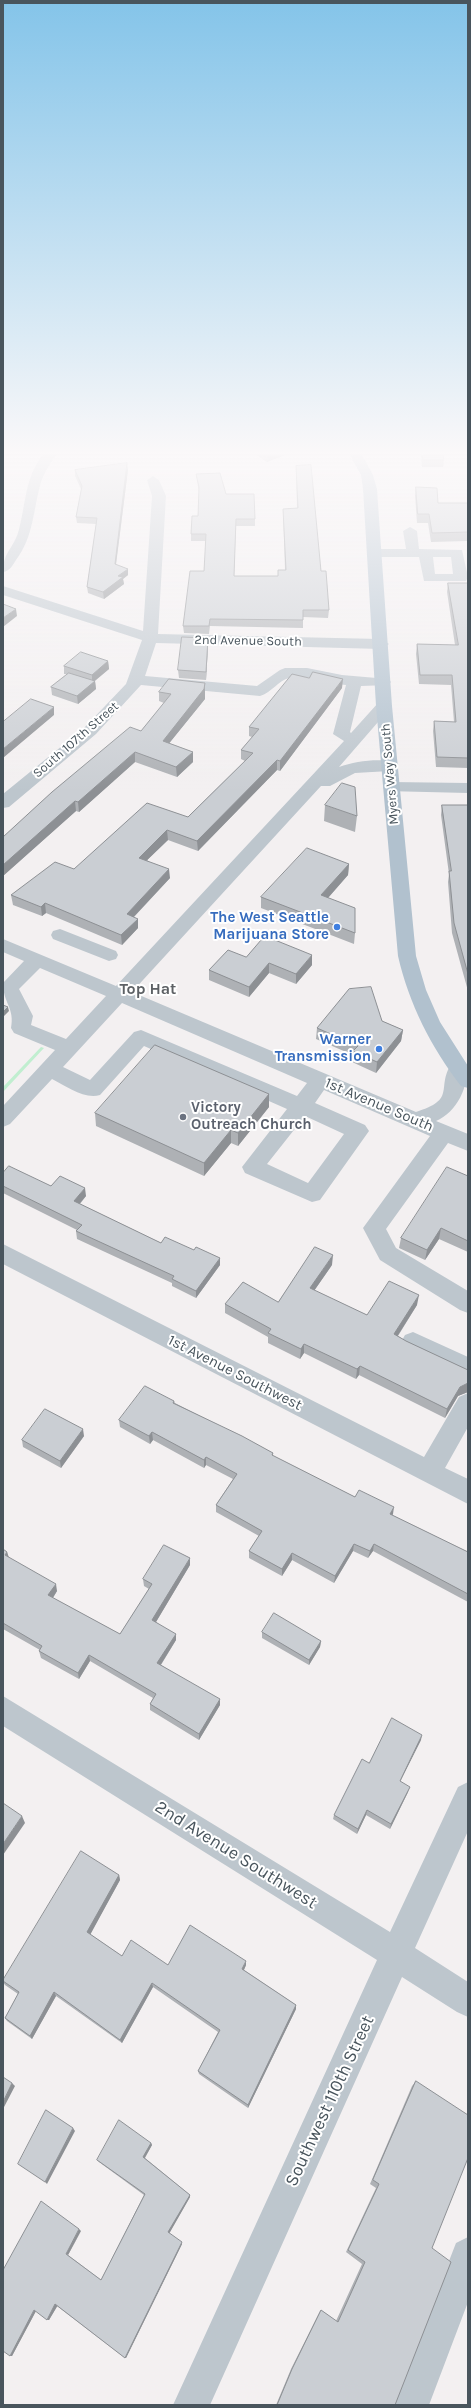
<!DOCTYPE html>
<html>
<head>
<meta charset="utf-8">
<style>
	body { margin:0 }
	#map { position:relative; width:471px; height:2408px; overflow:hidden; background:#f3f0f1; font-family:Karla,sans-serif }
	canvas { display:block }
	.frame { position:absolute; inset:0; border:4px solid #49555d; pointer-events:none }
</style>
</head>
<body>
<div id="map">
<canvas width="471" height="2408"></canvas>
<div class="frame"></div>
</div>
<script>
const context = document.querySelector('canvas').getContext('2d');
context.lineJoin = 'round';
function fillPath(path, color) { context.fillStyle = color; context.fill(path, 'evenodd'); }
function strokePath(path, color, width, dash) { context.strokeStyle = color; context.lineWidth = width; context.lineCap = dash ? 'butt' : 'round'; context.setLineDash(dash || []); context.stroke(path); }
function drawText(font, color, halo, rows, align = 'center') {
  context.font = font + ' Karla,sans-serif'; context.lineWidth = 4; context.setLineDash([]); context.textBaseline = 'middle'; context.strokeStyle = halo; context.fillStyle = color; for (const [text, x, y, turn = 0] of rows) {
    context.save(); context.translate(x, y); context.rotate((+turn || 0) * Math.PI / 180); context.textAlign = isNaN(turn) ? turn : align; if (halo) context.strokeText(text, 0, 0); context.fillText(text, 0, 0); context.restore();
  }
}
fillPath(new Path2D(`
	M41,1047L44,1048L3,1092V1087Z`), '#c1eed0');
fillPath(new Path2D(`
	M43,455H56C50,464 45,471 41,482C33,510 34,536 16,560C12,566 10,571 3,572C3,553 12,550 18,533C26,506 24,478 43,455Z
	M153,476L159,480L166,496L158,634L381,639L389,644L381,649L156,643L145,676L257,686L280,670L285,668H307L342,675L388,679L391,682L388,685L361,686L350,732L351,733L378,703H390L392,706L339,767C356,761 378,758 396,762L398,766L396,770L390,771L355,773L330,786H321L132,992L416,1112C457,1099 436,1089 451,1064L458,1062L465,1064C471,1085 456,1113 436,1121L468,1134V1151L448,1143L386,1229L396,1248L468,1291V1313L460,1310L380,1260L363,1228L430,1136L324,1090L315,1103L365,1125L369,1131L320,1200L312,1202L245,1173L242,1167L287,1109L144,1046L100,1095C85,1100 66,1086 52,1079L10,1124L3,1127V1106L55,1050L14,1033L11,1028C15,1008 3,1003 3,983L24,961L3,952V939L116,986L344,741L333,734L346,685C328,684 308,673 289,678C279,680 271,693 260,696L141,685L96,734L9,807L3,808V794L84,728L126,684L142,640L3,595V586L143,631L152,496L147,480ZM40,968L106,996L66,1039L31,1025L33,1016L19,989ZM122,1003L307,1083L297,1096L141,1030L134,1032L90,1080L63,1067ZM305,1116L344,1134L308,1183L267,1164Z
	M410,527L417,531L419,549L462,550L468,577L466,581H424L419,557H375L368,553L375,549H406L403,531ZM433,557H451L453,574H435Z
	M391,782L468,783V793L385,791L383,787L385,783Z
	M60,929L116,951L118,955L116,959L109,961L53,939L51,935L53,931Z
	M3,1244L424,1457L459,1397L468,1393V1427L445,1468L468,1479V1504L3,1264Z
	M413,1332L468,1357V1378L405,1349L401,1342L405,1335Z
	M3,1696L390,1932L458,1787L468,1782V1831L415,1948L468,1982V2017L457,2012L402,1977L210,2405H173L377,1960L3,1726Z
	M468,2237V2302L429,2405H393L456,2243Z`), '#bdc6cd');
fillPath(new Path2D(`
	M350,455H362L373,475L377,489L392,706L416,956L426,990L440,1022L468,1066V1088L461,1086C431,1047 409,1004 398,956L376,706L363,489L361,475Z`), '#b1c1ce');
fillPath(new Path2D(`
	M256,455H285L267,462Z
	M421,455H443L444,460L443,467H422Z
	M296,466L321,571L329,610L328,618L303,617V628L210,626L209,634L184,633L183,626L204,571L206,541H191V534L198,516L199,492L197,481L196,474L226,494L255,519V526H236L234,576H278L285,570L283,509L297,508Z
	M75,470H128L116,565L128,575L123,579L124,584L104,599L88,593L87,587L96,524L77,523L76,517L81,489L75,476Z
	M416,487L438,503H468V541L431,542L428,523H417L415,496Z
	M448,583H468V768L436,767L433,731L434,721L454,722L451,685L419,684L416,654L417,644L455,645L447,592Z
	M208,638V646L206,680L179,678L178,670Z
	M108,661L109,669L95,681L96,689L78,704L52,695L51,687L67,674H64V666Z
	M205,683V699L169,743L193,752V762L177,777L135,762L79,812L76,811L3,876V837L141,731L164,703L159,701V692Z
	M342,688L280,771L277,770L198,851L168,840L147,860L170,878L134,917L138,928L122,945L46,913L42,916L13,905L11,895L74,869L188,817L245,761L241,759V750L252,737L249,736V727Z
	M325,805L357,816L355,832L324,821Z
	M442,805H468V991L452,933L448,882L449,874L441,815Z
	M349,864L348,875L328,898L355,933L354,944L261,908V897Z
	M246,957L312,965L296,984L269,973L249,997L209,980V970Z
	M382,1021L403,1030L401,1041L376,1073L352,1062L353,1055L316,1039L317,1028Z
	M269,1094V1107L238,1146L231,1143L204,1176L96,1126L95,1113Z
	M3,1173L51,1186L86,1196L80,1204L161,1243L220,1265L196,1298L172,1286V1283L77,1239L76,1231L77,1230L3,1193Z
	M468,1176V1252L439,1239L425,1260L399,1248L401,1238Z
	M332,1265L314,1291L367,1315L417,1305L398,1336L406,1341L468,1370V1392L458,1396L445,1418L359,1375L356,1379L304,1353L300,1359L268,1343V1337L225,1313V1304L278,1302Z
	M174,1401L175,1403L273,1453V1456L355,1497L393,1514L392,1515L468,1552V1602L373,1551L368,1558L353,1551L334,1583L292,1560L282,1576L249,1558V1551L259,1536L216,1512V1505L233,1479L206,1465L204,1468L153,1440L150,1444L120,1427L119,1420Z
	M84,1436L61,1468L23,1447L22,1440Z
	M3,1549L7,1552L9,1558L57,1591L53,1598L120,1634L149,1589L144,1586L143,1579L190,1565L156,1622L176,1640L161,1665L220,1705L199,1740L150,1710V1704L153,1698L90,1661L79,1679L41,1658L39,1651L40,1650L3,1629Z
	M262,1632L321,1641L320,1647L309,1665L262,1638Z
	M421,1740L400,1781L408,1792L390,1829L366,1815L357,1834L333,1819L334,1815L369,1763Z
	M119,1875L120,1880L90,1934L122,1956L168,1965H246L244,1970L296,2005V2009L248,2108L199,2074L198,2071L218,2032L153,1987L122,2043L56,1996L32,2039L7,2021L5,2018L18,1994L5,1985L3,1982V1980Z
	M416,2081L432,2248L395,2405H276L291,2369L320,2311L321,2310L336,2321L362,2264L346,2252L376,2188L370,2184L412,2086Z
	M151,2143L152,2145L145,2158L190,2195V2197L169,2233L182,2244L126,2358H125L57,2306L49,2320L36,2311L12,2356H10L81,2231L68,2255L101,2280L144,2195L99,2162L97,2160Z`), '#aeb1b5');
fillPath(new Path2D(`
	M268,455H285L267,462Z
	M127,463L128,470L115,571V564Z
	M128,569V575L123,579L124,584L104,599L103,592L118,576Z
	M16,609L17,616L3,627V618Z
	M208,638V646L206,680V672Z
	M108,661L109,669L92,683V675Z
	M343,679L342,688L280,771V761Z
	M95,681L96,689L78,704L77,696Z
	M205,683V699L163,751V741Z
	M54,707V715L3,758V749Z
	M135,752V762L79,812L78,802Z
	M193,752V762L177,777L176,767Z
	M277,760V770L198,851L197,841Z
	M75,801L76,811L3,876V865Z
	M167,830L168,840L140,867L139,858Z
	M349,864L348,875L320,907L321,895Z
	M169,869L170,878L127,924V914Z
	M45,903L46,913L42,916L41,907Z
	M138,919V928L122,945L121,935Z
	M312,955V965L296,984V974Z
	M269,963V973L249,997V987Z
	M8,1007L9,1011L3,1017V1012Z
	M403,1030L401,1041L376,1073L377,1062Z
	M269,1094V1107L238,1146V1133Z
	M231,1130V1143L204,1176V1163Z
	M85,1188L86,1196L75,1209L74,1201Z
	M441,1228L439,1239L425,1260L427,1250Z
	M333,1255L332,1265L309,1298L310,1288Z
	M220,1258V1265L196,1298V1291Z
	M419,1295L417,1305L393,1343L394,1334Z
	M304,1344V1353L300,1359L301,1349Z
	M360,1366L359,1375L356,1379L357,1369Z
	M468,1383V1392L458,1396L445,1418L447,1409L460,1387Z
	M83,1429L84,1436L61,1468L60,1461Z
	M152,1432L153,1440L150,1444L149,1436Z
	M206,1457V1465L204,1468V1460Z
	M394,1507L393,1514L389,1521L390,1514Z
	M354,1544L353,1551L334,1583L335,1576Z
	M374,1544L373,1551L368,1558L370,1551Z
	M7,1552L9,1558L5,1555Z
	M292,1553V1560L282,1576V1569Z
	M190,1558V1565L153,1627L152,1620Z
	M56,1584L57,1591L50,1602L48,1595Z
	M176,1634V1640L158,1669L157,1663Z
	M321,1641L320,1647L309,1665V1660Z
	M89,1655L90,1661L79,1679L78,1673Z
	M220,1699V1705L199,1740V1734Z
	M422,1735L421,1740L398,1786L400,1781Z
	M410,1787L408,1792L390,1829L391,1824Z
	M367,1810L366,1815L357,1834L358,1829Z
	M22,1816L25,1823L3,1855V1844Z
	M119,1875L120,1880L89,1937L87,1932Z
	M246,1961V1965L242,1974V1969Z
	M152,1983L153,1987L122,2043L120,2040Z
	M54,1992L56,1996L32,2039L30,2036Z
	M296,2005V2009L248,2108V2105Z
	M12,2083L15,2086L3,2109V2102Z
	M73,2128L75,2131L47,2184L45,2182Z
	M151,2143L152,2145L144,2159L143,2157Z
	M190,2195V2197L169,2234L168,2232Z
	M79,2229L81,2231L68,2255L66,2254Z
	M182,2242V2244L126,2358H125Z
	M55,2304L58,2305L49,2320H47Z
	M34,2310L36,2311L12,2356H10Z`), '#8d9094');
const building = new Path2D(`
	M423,455H443L444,460H423Z
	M127,463L115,564L128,569L118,576L123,577L103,592L87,587L97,518L76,517L82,486L75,470Z
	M311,465L321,571H326L329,610H303V620L210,619L209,626H183L190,571H204L206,534H191L192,516H198L199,487L196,474L220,473L226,494H254L255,519H236L234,576H278V570H286L283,509L298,508L296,466Z
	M416,487L437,488L438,503H468V532L432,533L429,514H418Z
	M448,583H468V758L437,757L434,721L456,722L452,675H420L417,644L458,645Z
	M3,604L16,609L3,618Z
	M182,637L208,638L206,672L178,670Z
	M81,652L108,661L92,675L64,666Z
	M313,672L343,679L280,761L277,760L197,841L167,830L139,858L169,869L127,914L138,919L121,935L45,903L41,907L11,895L55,862L74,869L147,803L188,817L253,753L241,750L259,729L249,727L292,674L309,678Z
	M69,673L95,681L77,696L51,687Z
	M169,679L205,683L204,689L163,741L193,752L176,767L135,752L78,802L75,801L3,865V837L52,792L130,727L141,731L171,694L159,692Z
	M31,699L54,707L3,749V722Z
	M342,783L355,787L357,816L325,805Z
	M442,805H468V974L454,923L449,871H451Z
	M307,848L349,864L321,895L355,908V933L261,897Z
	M265,936L312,955L296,974L269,963L249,987L209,970L228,950L246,957Z
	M371,987L382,1021L403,1030L377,1062L353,1051L358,1046L317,1028L349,989Z
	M3,1005L8,1007L3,1012Z
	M155,1045L269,1094L238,1133L231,1130L204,1163L95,1113Z
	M9,1166L51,1186L60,1176L85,1188L74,1201L161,1243L165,1237L194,1250L196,1247L220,1258L196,1291L172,1279L174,1276L76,1231L82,1225L3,1186V1173Z
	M447,1167L468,1176V1241L441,1228L427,1250L401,1238Z
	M315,1247L333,1255L310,1288L367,1315L389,1281L419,1295L394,1334L406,1341L468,1370V1383L460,1387L447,1409L360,1366L357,1369L304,1344L301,1349L268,1333L271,1329L225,1304L243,1282L278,1302Z
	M145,1386L174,1401L173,1403L242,1436L273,1453L272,1455L355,1497L359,1490L394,1507L390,1514L468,1552V1594L374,1544L370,1551L354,1544L335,1576L292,1553L282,1569L249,1551L262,1531L216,1505L237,1474L206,1457L204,1460L152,1432L149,1436L119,1420Z
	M45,1409L83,1429L60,1461L22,1440Z
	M164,1545L190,1558L152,1620L176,1634L157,1663L220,1699L199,1734L150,1704L156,1694L89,1655L78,1673L39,1651L42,1646L3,1623V1549L7,1552L5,1555L56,1584L48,1595L120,1634L152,1584L143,1579Z
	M274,1613L321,1641L309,1660L262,1632Z
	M392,1718L422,1735L400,1781L410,1787L391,1824L367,1810L358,1829L334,1815L362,1759L369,1763Z
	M3,1803L22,1816L3,1844Z
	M81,1851L119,1875L87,1932L122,1956L131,1940L168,1965L190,1925L246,1961L242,1969L296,2005L248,2105L198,2071L220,2030L152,1983L120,2040L54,1992L30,2036L5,2018L19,1992L3,1981V1980Z
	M3,2077L12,2083L3,2102Z
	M416,2081L468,2115V2158L432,2248L451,2262L395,2405H277L292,2369L321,2310L338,2322L365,2262L348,2250L379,2184L373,2180Z
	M46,2110L73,2128L45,2182L18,2164Z
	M119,2120L151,2143L143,2157L190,2195L168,2232L182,2242L125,2358L55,2304L47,2320L34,2310L10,2356L3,2351V2270L41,2201L79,2229L66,2254L101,2280L145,2194L97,2160Z`);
fillPath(building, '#caced3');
strokePath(building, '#8d9094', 1);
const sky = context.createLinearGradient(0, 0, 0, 792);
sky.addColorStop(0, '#84c4e9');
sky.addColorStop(0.57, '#faf8f9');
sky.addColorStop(1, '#faf8f900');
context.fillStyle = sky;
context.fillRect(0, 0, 471, 792);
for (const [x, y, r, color] of [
	[337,927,4,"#3f7fe0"],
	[379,1049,4,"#3f7fe0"],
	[183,1117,4,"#6b7280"]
]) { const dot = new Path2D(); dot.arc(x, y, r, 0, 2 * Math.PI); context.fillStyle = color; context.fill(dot); strokePath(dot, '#fff', 1.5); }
drawText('13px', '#49555d', '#fff', [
	["2nd Avenue South",248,641,1],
	["South 107th Street",76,740,-41],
	["Myers Way South",390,774,-95]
]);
drawText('bold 15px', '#366cbe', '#fff', [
	["The West Seattle",329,918],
	["Marijuana Store",329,935],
	["Warner",371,1040],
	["Transmission",371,1057]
], 'right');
drawText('15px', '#49555d', '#fff', [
	["1st Avenue South",379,1105,23],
	["1st Avenue Southwest",235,1373,27]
]);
drawText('bold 15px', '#5b616d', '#fff', [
	["Victory",191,1108],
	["Outreach Church",191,1125]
], 'left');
drawText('bold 16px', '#5d6165', '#fff', [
	["Top Hat",148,989]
]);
drawText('18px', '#49555d', '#fff', [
	["2nd Avenue Southwest",236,1855,32],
	["Southwest 110th Street",330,2101,-65]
]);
</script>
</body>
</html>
